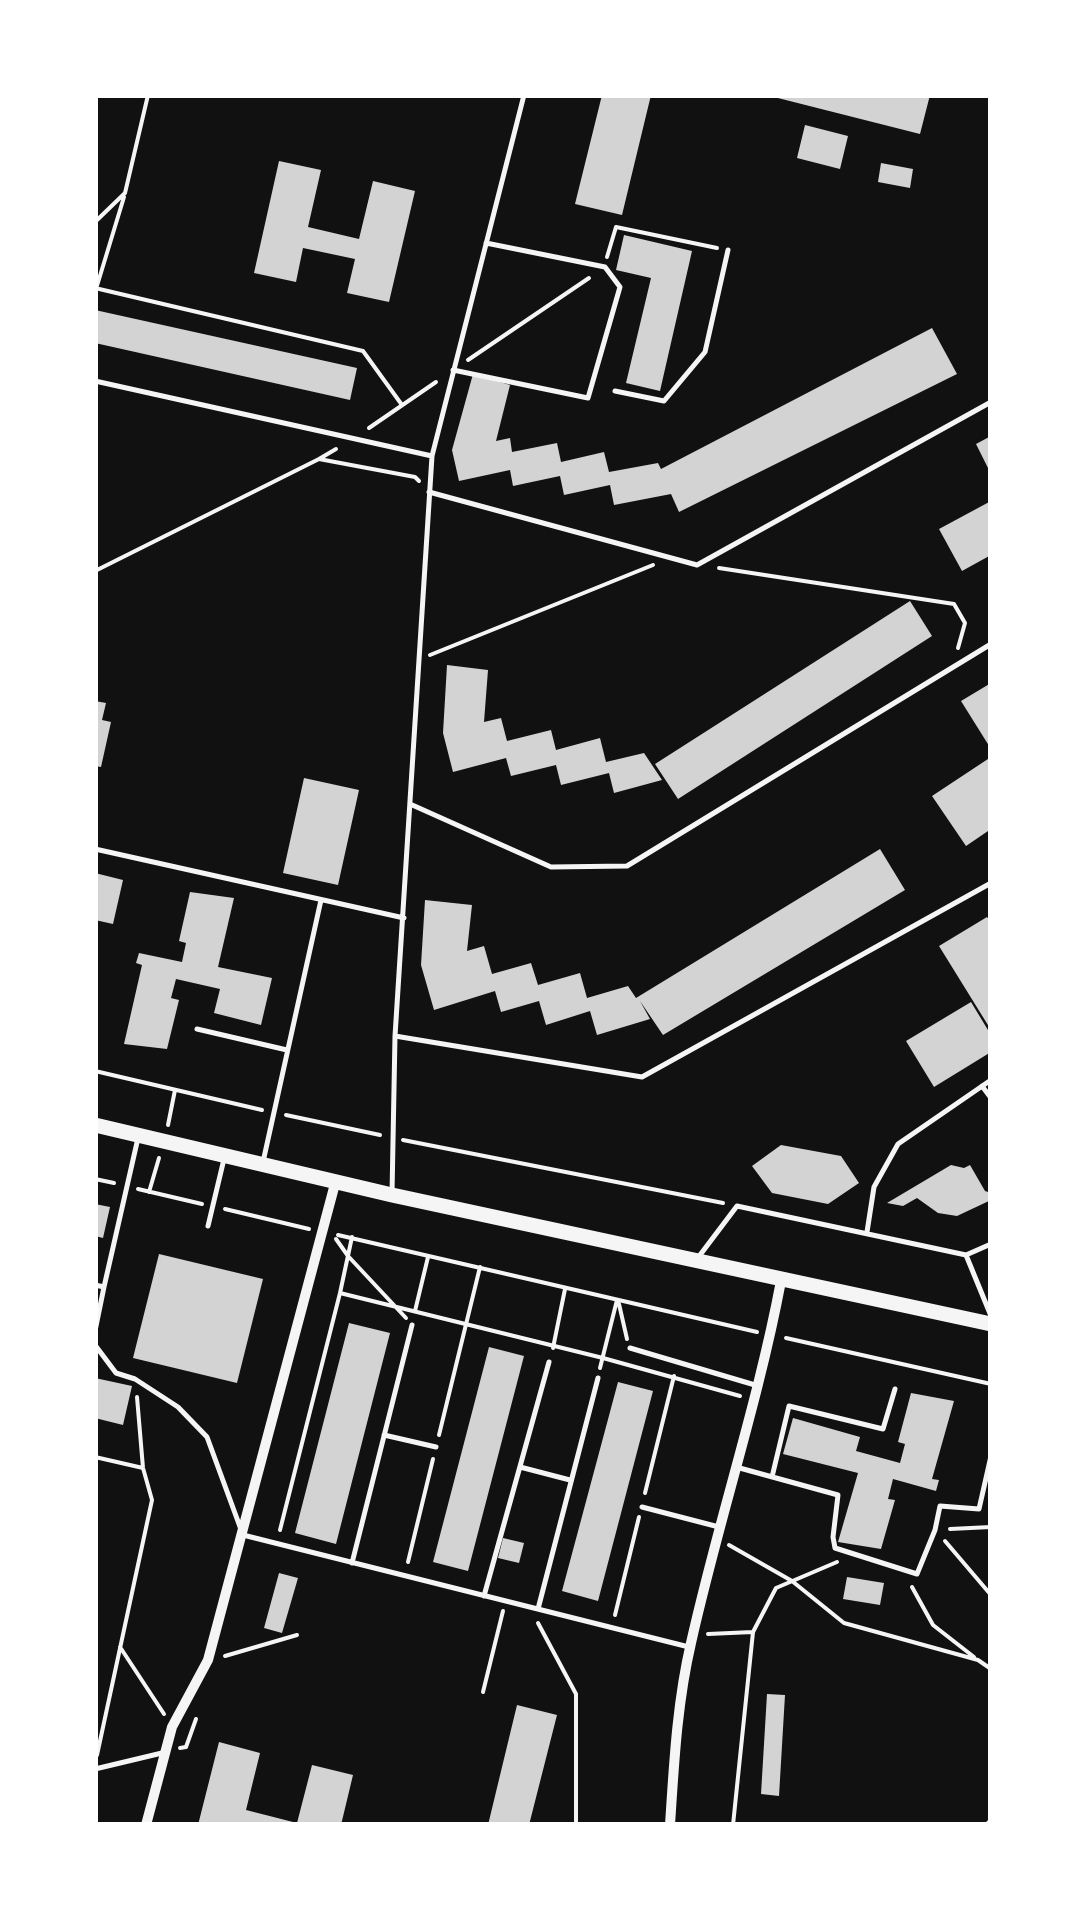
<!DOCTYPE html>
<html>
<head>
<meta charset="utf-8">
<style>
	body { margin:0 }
	#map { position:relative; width:1086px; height:1920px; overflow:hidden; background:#111; font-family:"Open Sans",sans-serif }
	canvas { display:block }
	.frame { position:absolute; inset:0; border:98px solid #fff; pointer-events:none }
</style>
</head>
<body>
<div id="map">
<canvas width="1086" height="1920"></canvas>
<div class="frame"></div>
</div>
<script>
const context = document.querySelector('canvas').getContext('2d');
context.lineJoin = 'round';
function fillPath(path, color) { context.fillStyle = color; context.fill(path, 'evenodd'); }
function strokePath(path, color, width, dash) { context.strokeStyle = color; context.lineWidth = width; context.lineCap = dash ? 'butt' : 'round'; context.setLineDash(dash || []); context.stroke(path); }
fillPath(new Path2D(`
	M602,95H651L622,215L575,204Z
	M766,95H930L920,134Z
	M805,125L848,136L840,169L797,158Z
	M279,161L321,170L308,227L359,239L373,181L415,191L389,302L347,293L355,259L303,248L296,282L254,273Z
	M881,163L913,169L910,188L878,182Z
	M624,235L692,251L660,391L626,383L651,278L616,270Z
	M95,310L357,368L350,400L95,343Z
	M932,328L957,374L679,512L671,494L614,505L610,485L564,495L560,476L513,486L510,470L459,481L452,450L473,374L510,385L496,441L510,438L512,452L557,443L561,462L604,452L609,472L658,463L661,469Z
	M991,436V474L976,444Z
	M991,501V555L962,571L939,529Z
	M910,601L932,636L678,799L655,764Z
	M447,665L488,670L484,722L501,718L507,741L551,730L556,750L600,738L606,762L644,753L662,780L614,793L609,773L561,785L556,765L511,776L506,758L453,772L443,733Z
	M991,683V749L961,701Z
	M95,701L106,703L102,720L111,722L101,767L95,766Z
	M991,757V829L966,846L932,796Z
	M304,778L359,790L338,885L283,873Z
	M880,849L905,890L663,1035L640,1001L650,1019L597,1035L590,1011L546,1025L539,1001L501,1012L495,991L434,1010L421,965L425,900L472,905L467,951L484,946L492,974L531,963L538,985L580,973L587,998L628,986L636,998Z
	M95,873L123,880L113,924L95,920Z
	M190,892L234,898L218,967L272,978L261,1025L214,1013L220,989L176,979L171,998L179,1000L167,1049L124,1044L142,965L136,963L139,953L182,962L186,943L179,941Z
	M987,917L991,923V1030L939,946Z
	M971,1002L991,1035V1052L934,1087L906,1041Z
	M781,1145L841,1156L859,1183L828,1204L772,1193L752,1166Z
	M951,1165L964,1168L970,1165L985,1191L991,1193V1200L957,1216L938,1213L917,1198L903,1206L887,1203Z
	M95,1204L110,1207L103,1238L95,1236Z
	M159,1254L263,1279L237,1383L133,1358Z
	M349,1323L390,1333L336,1544L295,1533Z
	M489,1347L524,1356L468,1571L433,1562Z
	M95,1378L132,1386L123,1425L95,1418Z
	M618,1382L653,1391L598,1601L562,1591Z
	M911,1393L954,1401L932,1479L939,1480L936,1491L893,1479L888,1499L895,1500L881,1549L838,1542L858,1473L783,1454L793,1418L860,1437L856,1451L900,1463L905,1444L898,1442Z
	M503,1538L524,1543L519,1563L498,1558Z
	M279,1573L298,1578L282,1633L264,1628Z
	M847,1577L884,1583L880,1605L843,1599Z
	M767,1694L785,1695L779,1796L761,1794Z
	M517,1705L557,1715L529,1825H488Z
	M219,1742L260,1753L246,1810L297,1823L312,1765L353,1775L341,1825H198Z`), '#d3d3d3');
strokePath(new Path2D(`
	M95,222L125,193L148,95
	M607,257L616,227L717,248
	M95,288L363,351L402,405
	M96,289L124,197
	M468,360L589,278
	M369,428L436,382
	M319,459L336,449
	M719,568L954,604L965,623L958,648
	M95,571L319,459L415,477L419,481
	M430,655L653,565
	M95,1071L262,1110
	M286,1115L380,1135
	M168,1125L175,1090
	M403,1140L723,1203
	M95,1179L114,1183
	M138,1189L202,1204
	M149,1192L159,1158
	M225,1209L309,1229
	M338,1235L757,1332
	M352,1237L340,1293L603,1358L740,1396
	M336,1239L348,1256L406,1318
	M619,1304L627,1339
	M415,1311L428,1257
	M786,1338L991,1384
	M553,1348L565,1289
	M600,1368L617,1300
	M439,1435L480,1267
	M95,1457L143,1468
	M645,1493L674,1376
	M950,1529L991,1527
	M280,1530L340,1293
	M945,1541L991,1595
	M729,1545L792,1581L844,1623L978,1660L991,1669
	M408,1562L433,1459
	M912,1587L933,1625L974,1657
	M615,1615L639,1517
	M538,1623L576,1694V1825
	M708,1634L753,1632
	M120,1647L164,1714
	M225,1656L297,1635
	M483,1692L503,1611
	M180,1748L186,1747L196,1719
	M97,1755L152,1500L143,1468L137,1397
	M733,1825L753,1632L776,1588L837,1562
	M986,1825L991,1820`), '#f5f5f5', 4);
strokePath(new Path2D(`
	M453,370L588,398L620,287L605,267L486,243
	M95,381L432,456
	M615,391L664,401L705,352L728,250
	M429,492L697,565L991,402
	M410,804L551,867L627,866L991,644
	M95,849L404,918
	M197,1029L287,1050
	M395,1036L642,1077L991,883
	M982,1086L991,1098
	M263,1162L321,900
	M392,1194L395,1036L432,456L524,95
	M208,1226L224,1159
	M867,1232L874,1187L898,1144L991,1080
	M966,1255L991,1244
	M697,1259L737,1206L966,1255L991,1316
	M95,1285L104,1287L138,1138
	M95,1331L104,1287
	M95,1345L116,1373L135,1379L178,1407L207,1437L243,1535L689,1647
	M630,1348L755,1385
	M384,1435L436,1447
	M520,1467L570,1480
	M736,1467L838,1495L833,1537L835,1548L917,1574L935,1530L940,1506L979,1509L991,1456
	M772,1477L789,1406L883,1429L895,1389
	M642,1507L719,1527
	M352,1563L412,1325
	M484,1596L549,1362
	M538,1609L598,1378
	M95,1769L162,1753`), '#f5f5f5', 5);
strokePath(new Path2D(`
	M146,1825L172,1727L208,1660L336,1180
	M670,1825C674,1764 677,1703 691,1643C718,1522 758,1403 781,1281`), '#f5f5f5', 10);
strokePath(new Path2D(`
	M95,1125L392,1195L991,1324`), '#f5f5f5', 15);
</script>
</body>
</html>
